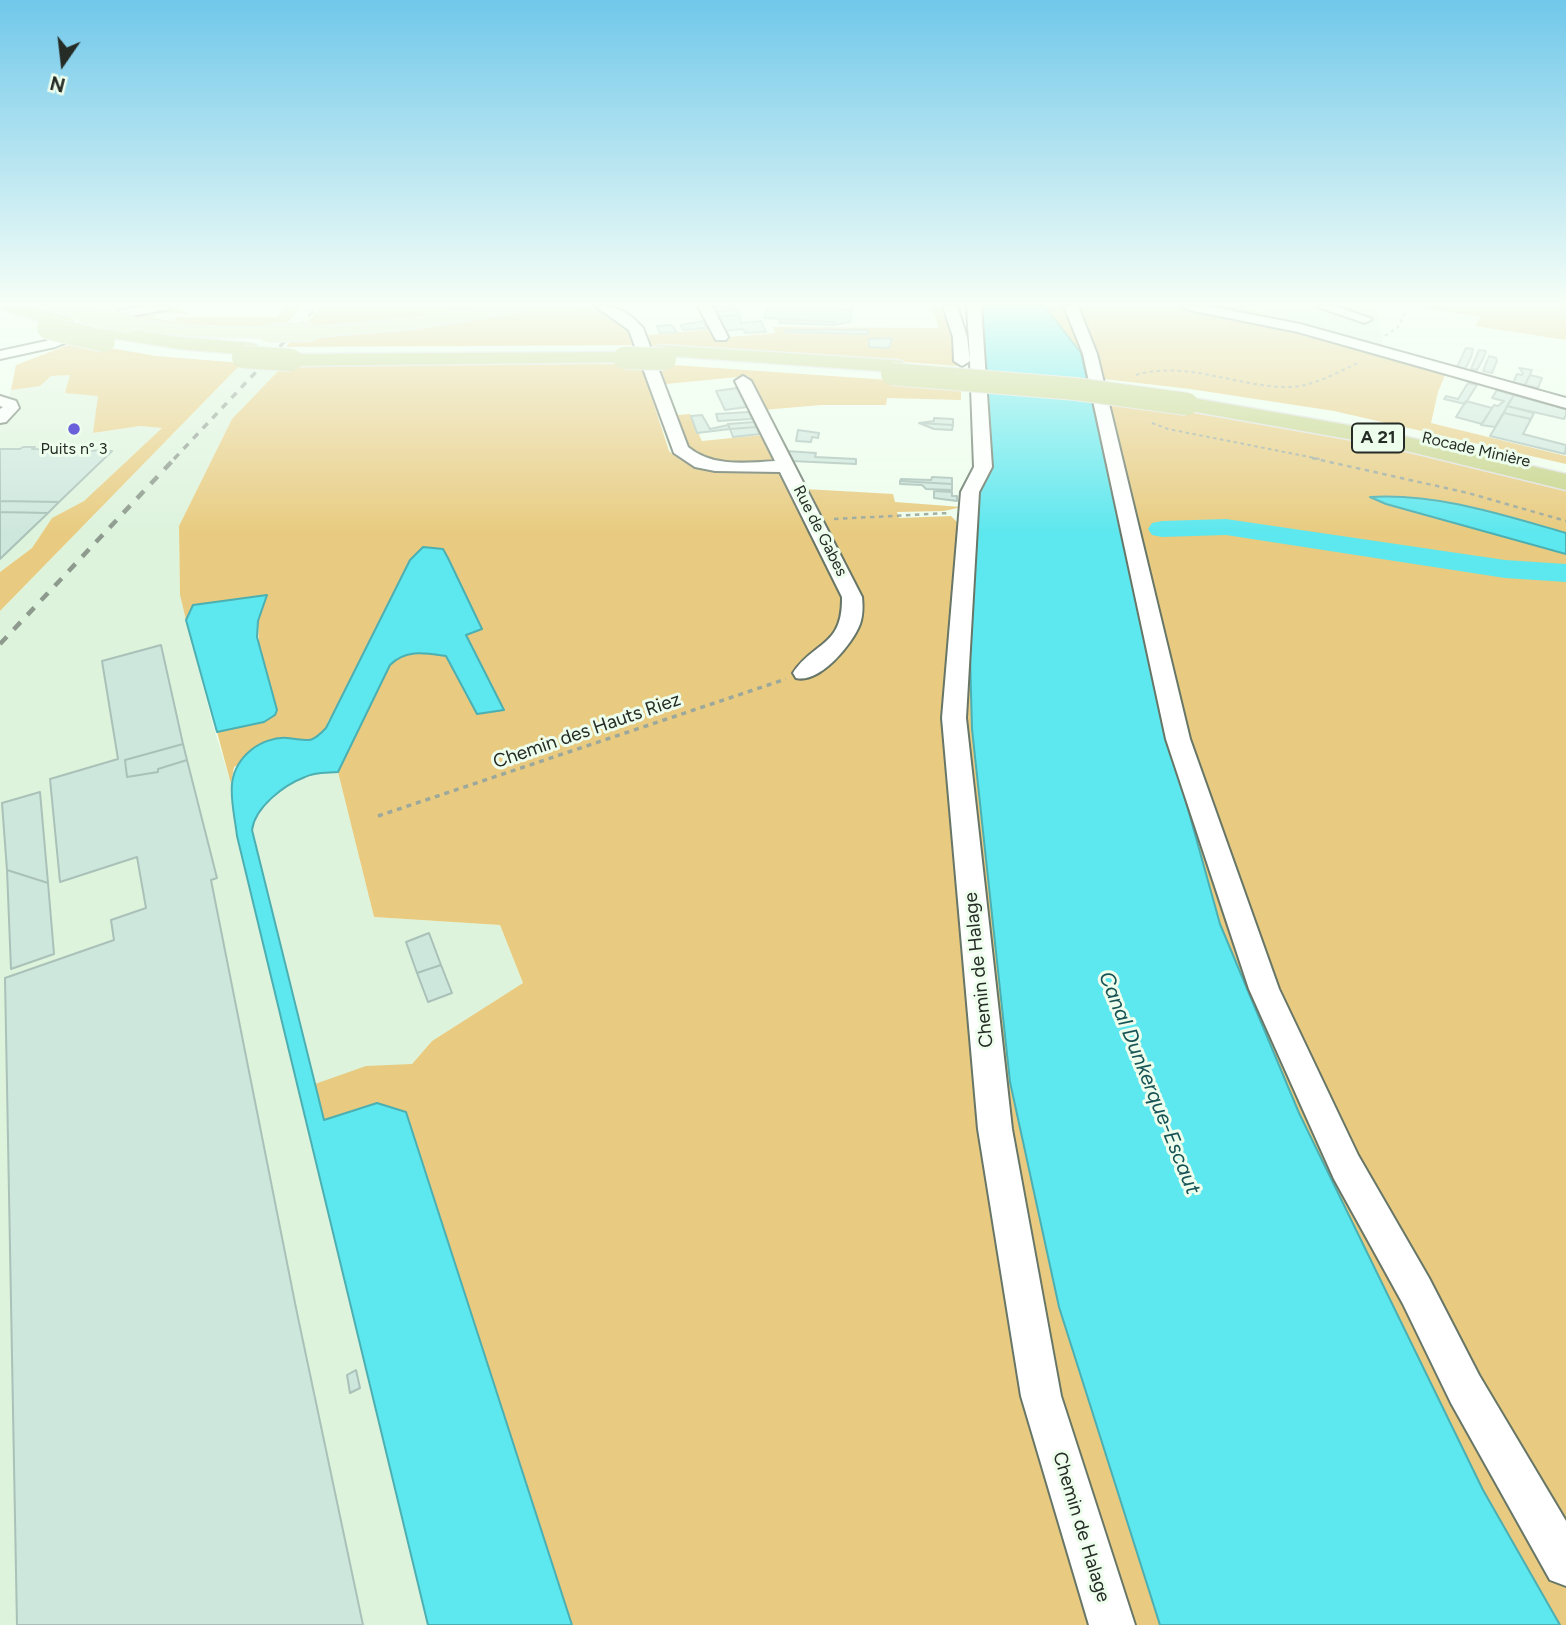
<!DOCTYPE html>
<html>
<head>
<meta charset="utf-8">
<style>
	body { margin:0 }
	#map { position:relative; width:1566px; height:1625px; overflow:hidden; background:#eefeed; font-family:Figtree,sans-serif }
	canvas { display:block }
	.north { position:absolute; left:28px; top:28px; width:70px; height:70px; -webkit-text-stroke:5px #eefeed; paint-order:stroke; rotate:194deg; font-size:19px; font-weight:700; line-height:28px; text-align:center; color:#252b25 }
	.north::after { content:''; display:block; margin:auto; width:24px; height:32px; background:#252b25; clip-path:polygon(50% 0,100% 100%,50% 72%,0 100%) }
</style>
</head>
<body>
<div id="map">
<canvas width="1566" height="1625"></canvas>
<div class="north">N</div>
</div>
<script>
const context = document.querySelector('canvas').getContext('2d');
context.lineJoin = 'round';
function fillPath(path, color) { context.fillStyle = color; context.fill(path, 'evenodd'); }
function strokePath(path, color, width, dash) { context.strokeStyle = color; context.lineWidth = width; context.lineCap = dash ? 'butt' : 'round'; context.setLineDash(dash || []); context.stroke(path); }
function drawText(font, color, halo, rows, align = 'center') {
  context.font = font + ' Figtree,sans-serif'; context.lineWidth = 6; context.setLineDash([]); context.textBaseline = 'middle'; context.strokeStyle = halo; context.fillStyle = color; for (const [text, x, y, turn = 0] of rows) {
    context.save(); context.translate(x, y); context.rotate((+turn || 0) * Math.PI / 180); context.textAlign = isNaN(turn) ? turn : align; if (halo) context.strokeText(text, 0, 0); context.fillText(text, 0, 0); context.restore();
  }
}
fillPath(new Path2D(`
	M1238,306H1376L1383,347L1252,309Z
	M242,363L284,365L232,419L179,526L180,595L213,725L231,784L338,772L374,917L500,925L523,983L432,1041L377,1103L307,1128L428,1625H0V611Z
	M71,375L98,396L94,433L140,426L162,428L84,501L52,518L32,548L0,572V401L10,395L11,390L40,386L51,376Z`), '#ddf3dc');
fillPath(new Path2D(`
	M287,306H302L283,328C247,328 160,334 132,316L177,308L190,314H158L152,318L194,324L173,320L177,317H276Z
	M323,306H503L373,324L302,327Z
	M541,306C579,306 622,302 635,345L286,347L294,337L428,327Z
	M931,306H946L955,328L958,366L745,350L651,346L648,335L712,329L716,338L775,333L773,327L939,328Z
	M1044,306H1238L1338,334L1326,340L1445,375L1438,392L1431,423L1566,456V464L1334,411L1190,389L1087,377L1081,353Z
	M1413,306H1566V340L1475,326L1480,317Z
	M76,342L156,356L242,363L0,611V572L32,548L52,518L84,501L162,428L140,426L93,433L98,396L65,393L70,375L51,376L40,386L11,390L16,365Z
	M641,364L669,451C695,477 740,470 774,472L785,475L805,489L893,494L895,502L962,507L944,511L897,512L899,518L951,516L962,527L978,508L970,657L972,729L1010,1082L1059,1307L1160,1625H572L406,1112L377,1103L324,1121L315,1084L366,1066L412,1064L432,1041L523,983L500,925L374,917L338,772L390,665C406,649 425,653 446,656L477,714L503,709L466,635L481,630L443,549L328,721C323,743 304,742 286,738L234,767L231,784L217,732L229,730L259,651L258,621L267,595L194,605L186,620L180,595L179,526L232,419L284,365Z
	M659,364L961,385V400L887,398L886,405H821L763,410L748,376L666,384Z
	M1091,397L1303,430L1499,472L1566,490V1625H1560L1483,1490L1299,1113L1220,924L1166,730Z
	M690,414L702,441L762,435L775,458C763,466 705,463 693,452C685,444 682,426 678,415Z`), '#e8cb80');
const water = new Path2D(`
	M978,306H1044L1081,353L1166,730L1220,924L1299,1113L1483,1490L1560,1625H1160L1059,1307L1010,1082L972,729L970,657L978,492L991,469Z
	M1370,497C1437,493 1503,515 1566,533V554L1386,504Z
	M423,547L443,549L448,558L482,629L466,635L504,710L477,714L446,656C425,653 406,649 390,665L338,772C327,773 314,772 305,777C284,785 255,807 252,830L324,1120L377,1103L406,1112L572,1625H428L237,836C233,802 222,774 251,750C261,742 275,737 287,738C308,740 310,745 326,728L410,560Z
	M267,595L258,621L257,637L277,710L275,715L264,722L217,732L186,620L193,605Z`);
fillPath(water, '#5de7ee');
strokePath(water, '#4cafb2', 2);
fillPath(new Path2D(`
	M1226,519L1505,560L1566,564V582L1505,578L1226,535L1162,537L1152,535L1148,529L1152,523L1162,521Z`), '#5de7ee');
const building = new Path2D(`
	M735,306L738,310L713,312L710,307Z
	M768,306L852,309L850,322L834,325L835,322L764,318Z
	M738,310L740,315L715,317L713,312Z
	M740,315L741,323L761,321L766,332L745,333L743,329L723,331L715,317Z
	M780,319L835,322L834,325L779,323Z
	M703,321L707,328L683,330L681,325Z
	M672,325L677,332L660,333L657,326Z
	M786,330H868V334L785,332Z
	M869,339L889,338L892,339L889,348L869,347Z
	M1466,348L1473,349L1471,357L1465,369L1457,367Z
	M1479,350L1486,351L1483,359L1477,370L1471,369Z
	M1489,356L1496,358L1497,361L1492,373L1483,371Z
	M1519,368L1532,370L1525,385L1513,383L1517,374L1522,375L1523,373Z
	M1530,375L1542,378L1538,388L1525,385Z
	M1468,383L1477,385L1465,404L1444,399L1446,396L1458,399Z
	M737,388L747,407L725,410L716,391Z
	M1497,390L1514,395L1495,427L1481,425L1494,405L1498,406L1504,401L1492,398Z
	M1514,395L1566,409V415L1564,419L1507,406Z
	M1466,401L1492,408L1482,424L1456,417Z
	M1507,406L1534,413L1531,419L1504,413Z
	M749,412L752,419L718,421L716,414Z
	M1504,413L1531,419L1523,434L1566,445L1565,454L1490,436Z
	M702,415L710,429L728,425L730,429L697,433L691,416Z
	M934,418L953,419V425L919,423L934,421Z
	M754,422L756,427L730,429L728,424Z
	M919,423L953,425L952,430L934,429Z
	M756,427L760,434L733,437L730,429Z
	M798,430L819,433L818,438L812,437L811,442L796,441Z
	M23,447H35L32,449L112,451L59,502L0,501V449H20Z
	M786,451L816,453L815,457L856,459V464L791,461Z
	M932,477L952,478V484L900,481L901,479L931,480Z
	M900,481L952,484V490L926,489L922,485L900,484Z
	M934,491L952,492V496H957V501L934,498Z
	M0,501L59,502L48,513L0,512Z
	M0,512L48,513L0,559Z
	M161,645L183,744L125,760L127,777L158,772V769L187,760L217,878L211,880L296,1308L363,1625H17L5,978L114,940L111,920L146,908L137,857L60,882L50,779L118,759L102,661Z
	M183,744L187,760L158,769V772L127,777L125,760Z
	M40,792L48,883L7,870L2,803Z
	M7,870L48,883L54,954L11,969Z
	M429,933L441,965L417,973L406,942Z
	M441,965L452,993L428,1002L417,973Z
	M356,1370L360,1388L350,1393L347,1375Z`);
fillPath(building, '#cee7dd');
strokePath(building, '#a9c1b8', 2);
const minor = new Path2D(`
	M145,306H171L169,309L131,316L55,347L0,359V351L46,341L122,310Z
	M595,306C615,304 630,313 643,328L688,447C712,467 745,463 775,461L735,381L743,376L751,381L862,597C863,607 863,615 860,624C852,645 819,684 796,678L793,673C814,641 843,647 842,597L780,472L715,471L695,467L674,453L629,330Z
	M698,306H712L728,337L726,340H716Z
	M943,306H957L967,337L970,361L967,306H981L992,467L979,492L966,718L1012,1129L1061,1396L1135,1625H1089L1021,1396L978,1129L942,718L961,492L974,467L970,361L962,366L954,361L953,337Z
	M1064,306H1078L1097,354L1190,739L1279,989L1358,1155L1429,1278L1479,1375L1566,1521V1586L1550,1580L1451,1403L1403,1304L1334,1179L1249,989L1166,739L1083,354Z
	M1182,306H1207L1300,324L1566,398V408L1298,332L1189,310Z
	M1315,306H1335L1372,319L1365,323Z
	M0,396L16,401L19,408L6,422L0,423V409L3,407L0,406Z`);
const major = new Path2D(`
	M45,306H71L90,310L92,314L84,319L47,309Z
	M495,306H531L523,311L411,329L313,337L304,332L313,327L411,319Z
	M130,319L186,326L267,328L276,333L267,338L186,336L124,328L121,324Z`);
const highway = new Path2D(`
	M1,306H29L71,318L74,322L71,326L64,328L3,310Z
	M106,326L179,337L250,343L257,345L260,349L257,353L250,355L179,349L99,336L96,332L99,328Z
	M661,345L894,360L902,361L905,366L902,371L894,372L654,355L651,351L654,347Z
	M624,352L631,354L635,358L631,362L291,366L284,364L280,360L284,356L291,354Z
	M1187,397L1382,431L1566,474V490L1382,445L1179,409L1176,404L1179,399Z`);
strokePath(minor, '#677667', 4);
strokePath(major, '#e0e1e0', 3);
strokePath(highway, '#e0e1e0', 3);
strokePath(new Path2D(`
	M1048,306L1054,313
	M1385,336L1398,327L1408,306
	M1136,375C1187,360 1236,387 1288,387C1314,387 1337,372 1360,362
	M1152,423L1168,429L1320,459`), '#9ca89c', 2, [3.5, 3.5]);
strokePath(new Path2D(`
	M1312,458L1468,493L1566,521
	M834,519L949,513`), '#9ca89c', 2.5, [4.5, 4.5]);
strokePath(new Path2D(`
	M378,816L786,679`), '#9ca89c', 3.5, [5, 5]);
fillPath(minor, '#fff');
fillPath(major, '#dde5b9');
fillPath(highway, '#c7d38a');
strokePath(new Path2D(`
	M174,459L318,306`), '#8e9a8e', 3.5, [7, 7]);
strokePath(new Path2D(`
	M0,644L175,458`), '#8e9a8e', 4.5, [10, 10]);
const majorBridge = new Path2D(`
	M84,314L130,324
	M267,333L313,332`);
const highwayBridge = new Path2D(`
	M48,328L104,341
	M243,357L291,360
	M624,358L665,359
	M892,374L1076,389L1187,404`);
strokePath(majorBridge, '#e0e1e0', 20, []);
strokePath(highwayBridge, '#e0e1e0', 24, []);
strokePath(majorBridge, '#dde5b9', 18);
strokePath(highwayBridge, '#c7d38a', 22);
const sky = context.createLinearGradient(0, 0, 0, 533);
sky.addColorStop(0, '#70c8ea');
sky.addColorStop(0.57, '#f7fff7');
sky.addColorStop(1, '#f7fff700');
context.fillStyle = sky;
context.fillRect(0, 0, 1566, 533);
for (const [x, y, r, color] of [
	[74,429,7,"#6a61da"]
]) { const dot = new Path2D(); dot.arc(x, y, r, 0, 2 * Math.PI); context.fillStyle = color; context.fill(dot); strokePath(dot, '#eefeed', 2.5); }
drawText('16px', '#252b25', '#eefeed', [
	["Puits n° 3",74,449]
]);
drawText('16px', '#252b25', '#eefeed', [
	["Rocade Minière",1476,450,13],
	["Rue de Gabes",820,531,63]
]);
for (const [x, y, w] of [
	[1378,438,52]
]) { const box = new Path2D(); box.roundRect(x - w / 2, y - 14.5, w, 29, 5); context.fillStyle = '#eefeed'; context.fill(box); strokePath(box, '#252b25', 2); }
drawText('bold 18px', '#252b25', null, [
	["A 21",1378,438]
]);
drawText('19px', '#252b25', '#eefeed', [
	["Chemin des Hauts Riez",587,731,-19],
	["Chemin de Halage",979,970,-96],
	["Chemin de Halage",1081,1527,73]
]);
drawText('italic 21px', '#175355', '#eefeed', [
	["Canal Dunkerque-Escaut",1149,1083,68]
]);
</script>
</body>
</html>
